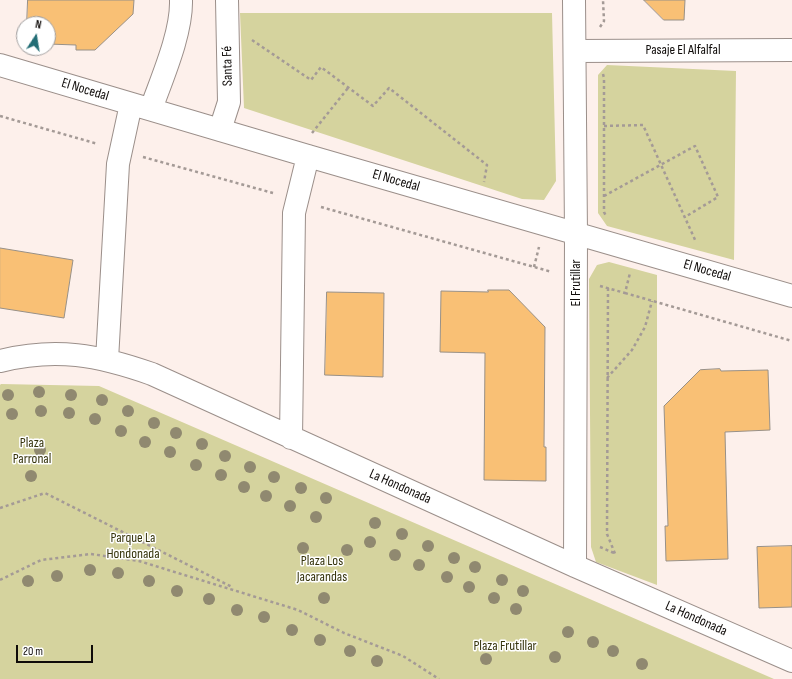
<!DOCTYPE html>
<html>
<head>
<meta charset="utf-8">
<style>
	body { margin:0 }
	#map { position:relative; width:792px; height:679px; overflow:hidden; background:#fdf0eb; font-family:"Sofia Sans Condensed",sans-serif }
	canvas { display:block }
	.north { position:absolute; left:16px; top:16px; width:40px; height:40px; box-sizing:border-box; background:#fff; border:1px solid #9f9d9d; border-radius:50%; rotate:12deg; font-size:11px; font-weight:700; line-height:16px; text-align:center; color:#0f0b09 }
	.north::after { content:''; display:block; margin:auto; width:14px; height:18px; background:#226d75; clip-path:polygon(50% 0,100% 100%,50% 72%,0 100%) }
	.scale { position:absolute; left:16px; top:645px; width:77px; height:18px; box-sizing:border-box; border:2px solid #0f0b09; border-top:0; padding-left:5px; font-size:12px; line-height:14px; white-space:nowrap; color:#0f0b09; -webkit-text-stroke:3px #fff; paint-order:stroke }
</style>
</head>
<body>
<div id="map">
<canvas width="792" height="679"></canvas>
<div class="north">N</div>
<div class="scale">20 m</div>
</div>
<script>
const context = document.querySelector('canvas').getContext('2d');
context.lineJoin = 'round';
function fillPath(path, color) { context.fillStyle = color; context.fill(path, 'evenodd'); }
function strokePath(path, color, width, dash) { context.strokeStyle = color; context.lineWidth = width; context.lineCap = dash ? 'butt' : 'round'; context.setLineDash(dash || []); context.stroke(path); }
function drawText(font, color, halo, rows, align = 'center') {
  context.font = font + ' "Sofia Sans Condensed",sans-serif'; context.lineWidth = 3; context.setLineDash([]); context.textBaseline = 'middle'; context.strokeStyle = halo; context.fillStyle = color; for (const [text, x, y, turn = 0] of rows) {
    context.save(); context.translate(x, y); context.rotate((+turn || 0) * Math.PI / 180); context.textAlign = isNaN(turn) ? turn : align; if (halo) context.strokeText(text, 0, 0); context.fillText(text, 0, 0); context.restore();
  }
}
fillPath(new Path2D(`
	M240,13H552L556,181L544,200L522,199L244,108Z
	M607,65L736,71L734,260L607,226L598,213V75Z
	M609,262L657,275V585L596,562L591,547L589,279L597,265Z
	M1,384L99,386L774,679H0V385Z`), '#d5d39e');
const building = new Path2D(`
	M28,0H134L133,14L95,50H76V45L48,44V24H27Z
	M644,0H685L684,20H664Z
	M0,248L73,260L64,318L0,308Z
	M488,290H509L545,327L544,447H546V481L484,480L485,353L440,352L441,291L488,292Z
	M327,292L384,293L383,377L325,375Z
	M720,369L721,371L768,370L770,430L725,432L728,559L666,561L665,526H668L664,406L700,370Z
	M792,546V607L759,608L757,547Z`);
fillPath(building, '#f9c075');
strokePath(building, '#989087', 1);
const minor = new Path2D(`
	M574,0L576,234L575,566
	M575,51L792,50
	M0,65L308,156L792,296
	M151,109C162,78 182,33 181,0
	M220,130L229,102L227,0
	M107,360L118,164L131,104
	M0,361C56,347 98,355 152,374L575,566L792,661
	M291,438L294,213L308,156`);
strokePath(minor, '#9b8f8a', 24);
strokePath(new Path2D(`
	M600,27L604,21L603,0
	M252,40L311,80L321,67L373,106L389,88L487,165L484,182
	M603,74L604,78V212L606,216
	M0,116L98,144
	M604,126L643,125L696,242
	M312,133L348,88
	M143,157L273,193
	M604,196L695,146L718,197L685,217
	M321,207L552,272
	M534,267L539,247
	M600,286L625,293L630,273
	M608,288L607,534L616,556
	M625,293L792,341
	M607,378L632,350L645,327L652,301
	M0,508L45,493L232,587
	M600,547L614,553
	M0,580L41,560L91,554L139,561L298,610L344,633L403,656L439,679`), '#a49a96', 2.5, [3, 3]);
strokePath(minor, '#fff', 22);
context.fillStyle = '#908970';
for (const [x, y] of [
	[39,392],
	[8,395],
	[71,395],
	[102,400],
	[41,411],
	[128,411],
	[69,413],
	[12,414],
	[95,419],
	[154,423],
	[121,431],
	[176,433],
	[145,442],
	[202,444],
	[40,450],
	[170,452],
	[225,456],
	[196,465],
	[250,467],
	[221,475],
	[31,476],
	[274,477],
	[244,487],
	[301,488],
	[266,496],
	[326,498],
	[290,506],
	[316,517],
	[375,523],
	[402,534],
	[370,542],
	[428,546],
	[303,548],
	[347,550],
	[395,555],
	[454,558],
	[419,565],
	[475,567],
	[90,570],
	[118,573],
	[57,576],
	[447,577],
	[502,580],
	[28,581],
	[149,581],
	[469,587],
	[177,591],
	[523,591],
	[324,598],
	[494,598],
	[209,599],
	[516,609],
	[237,610],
	[264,617],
	[292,630],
	[568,632],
	[320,640],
	[593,642],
	[350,651],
	[613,651],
	[555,657],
	[486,659],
	[377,661],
	[642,664]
]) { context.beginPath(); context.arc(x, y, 6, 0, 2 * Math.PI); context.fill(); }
drawText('14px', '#0f0b09', '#fff', [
	["Pasaje El Alfalfal",683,50],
	["Santa Fé",228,66,-91],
	["El Nocedal",85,90,17],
	["El Nocedal",396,181,16],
	["El Nocedal",707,271,16],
	["El Frutillar",576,283,-90],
	["La Hondonada",400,487,24],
	["La Hondonada",696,619,24]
]);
drawText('14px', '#36340c', '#fff', [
	["Plaza",32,443],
	["Parronal",32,459],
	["Parque La",133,538],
	["Hondonada",133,554],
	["Plaza Los",322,561],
	["Jacarandas",322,577],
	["Plaza Frutillar",505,646]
]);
</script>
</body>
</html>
